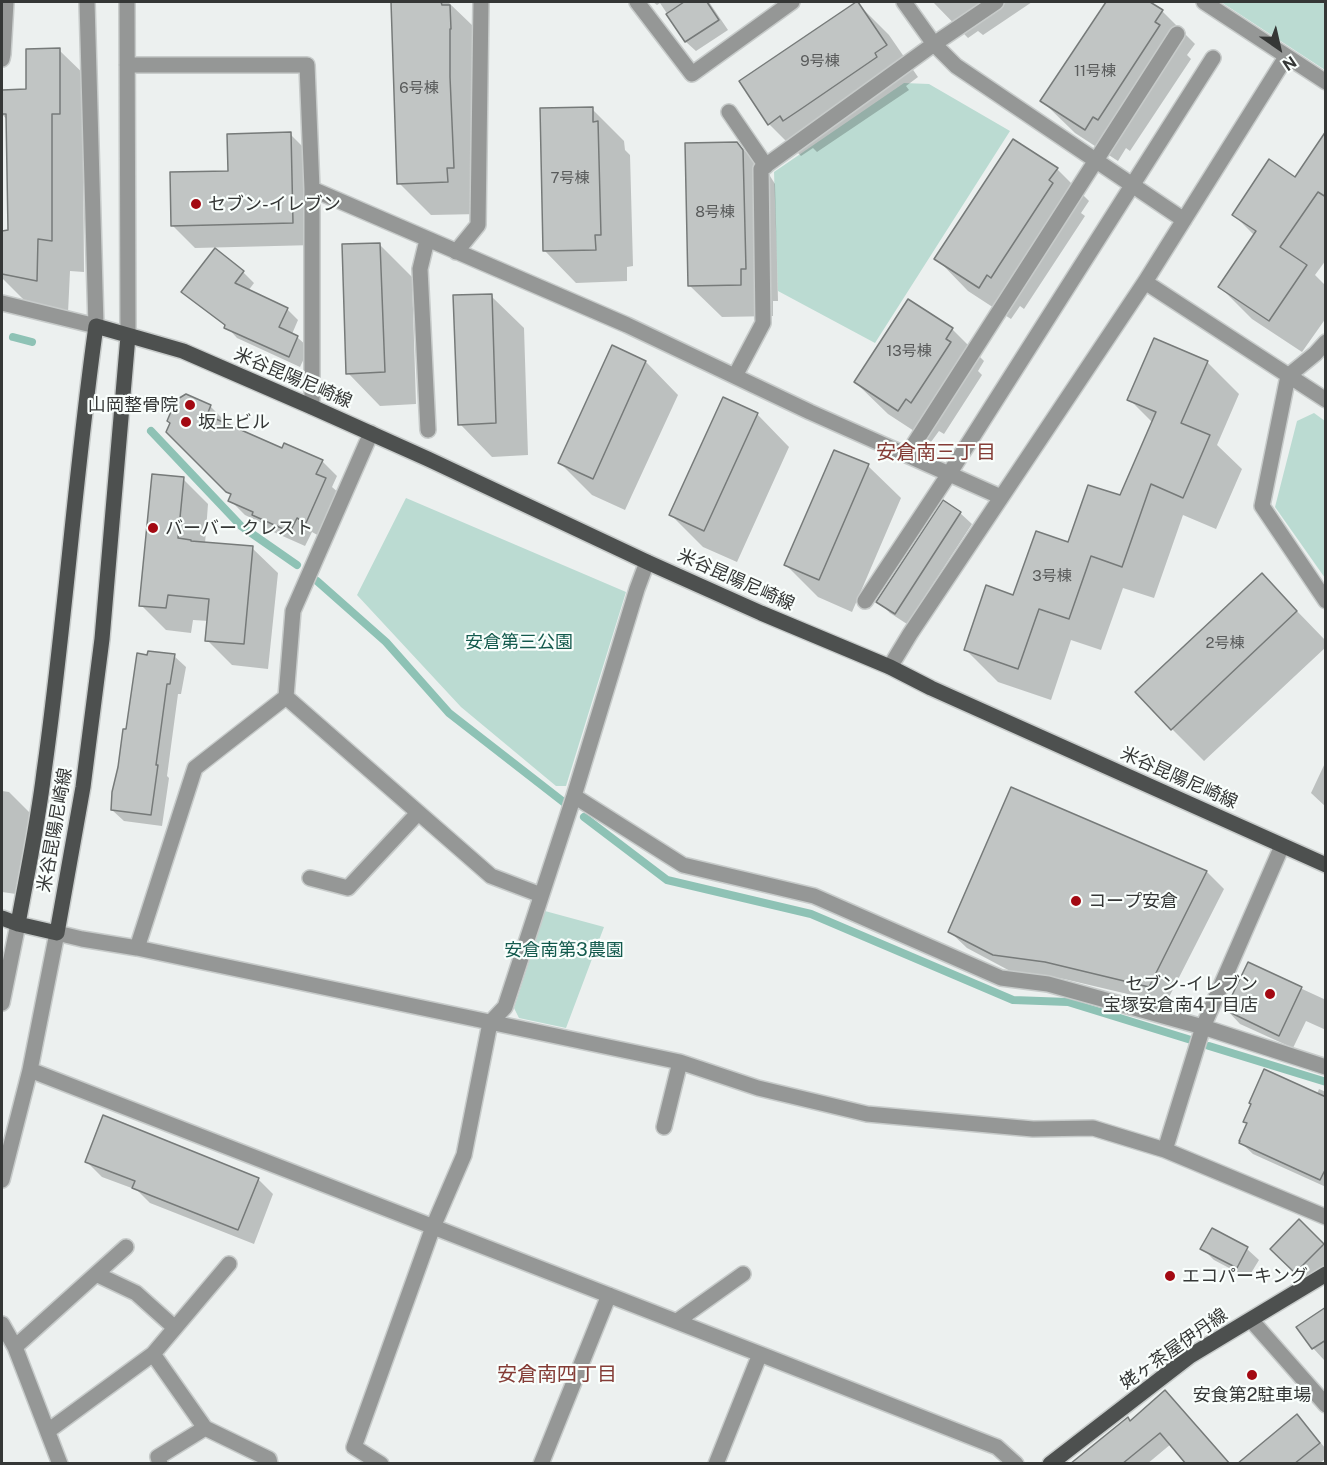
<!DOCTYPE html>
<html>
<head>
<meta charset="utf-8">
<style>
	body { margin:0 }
	#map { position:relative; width:1327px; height:1465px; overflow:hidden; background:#ecf0ef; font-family:"Public Sans",sans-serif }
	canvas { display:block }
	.frame { position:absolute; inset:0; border:3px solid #353736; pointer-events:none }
	.north { position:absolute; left:1249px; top:18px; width:60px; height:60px; -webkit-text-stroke:4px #f9fefc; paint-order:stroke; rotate:146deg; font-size:16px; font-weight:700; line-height:24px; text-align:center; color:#353736 }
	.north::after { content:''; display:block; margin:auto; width:21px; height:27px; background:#353736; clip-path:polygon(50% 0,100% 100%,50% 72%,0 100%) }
</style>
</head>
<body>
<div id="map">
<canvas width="1327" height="1465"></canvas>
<div class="frame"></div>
<div class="north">N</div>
</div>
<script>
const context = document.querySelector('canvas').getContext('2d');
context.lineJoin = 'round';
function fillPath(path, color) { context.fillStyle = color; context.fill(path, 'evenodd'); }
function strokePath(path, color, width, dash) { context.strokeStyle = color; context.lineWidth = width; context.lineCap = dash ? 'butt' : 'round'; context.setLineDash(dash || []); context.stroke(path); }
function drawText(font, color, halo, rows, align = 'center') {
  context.font = font + ' "Public Sans","Noto Sans JP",sans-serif'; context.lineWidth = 4.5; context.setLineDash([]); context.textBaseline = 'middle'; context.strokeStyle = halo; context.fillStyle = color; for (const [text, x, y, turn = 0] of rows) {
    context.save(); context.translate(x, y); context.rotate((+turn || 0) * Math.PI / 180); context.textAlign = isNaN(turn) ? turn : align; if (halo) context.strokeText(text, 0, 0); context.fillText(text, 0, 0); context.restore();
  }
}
fillPath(new Path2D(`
	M1221,2H1325V70Z
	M904,83L929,84L1010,131L875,343L778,291L774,172Z
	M1314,413L1325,421V578L1275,507L1297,421Z
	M406,498L626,592L566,786H556L461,707L357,595Z
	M545,911L604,927L566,1028L519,1018L514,1008Z`), '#bbdbd2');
fillPath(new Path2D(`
	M393,2H448L473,26V30L482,39L479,214L431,215L399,183Z
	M653,2H709L728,30L696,51L686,42L660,3L657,5Z
	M933,2H1032L983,35L978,31L968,38Z
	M1107,2H1147L1162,11L1195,44L1187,55L1191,59L1130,151L1126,148L1118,161L1075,133L1042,101Z
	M857,3L889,35L918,77L906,86L909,90L817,152L813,148L801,156L769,124Z
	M59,50L92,82V146H83L84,272L70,271L68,313L29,305L2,278V232H9L8,121L2,114V91L28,90Z
	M592,109L624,141L625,150L630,155L633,266L627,267V281L576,283L544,250Z
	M290,134L313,157L315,245L195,248L172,225L229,172Z
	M1326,134V260L1315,275L1326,286V318L1302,352L1252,319L1220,287L1255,236L1233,214L1295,179Z
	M737,143L770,176L775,184L778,301H773V316L722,317L689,285Z
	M1057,169L1089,201L1081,213L1085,216L1024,309L1020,306L1011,319L968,291L936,258Z
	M380,245L412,277L416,404L380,406L348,373Z
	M243,272L254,283L248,291L287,309L298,320L292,334L297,337L309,348L300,367L237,338L226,326L195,303L183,292Z
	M491,296L524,328L528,455L492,457L460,424Z
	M952,329L984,361L978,371L982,375L944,434L939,431L931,442L888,414L855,382Z
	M612,347L646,362L678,395L625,510L592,495L560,463Z
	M1207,362L1239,394L1217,445L1242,469L1216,529L1183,515L1154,598L1123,588L1101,650L1071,640L1051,700L998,682L965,649L1014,597L1120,497L1153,423L1129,399Z
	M210,406L225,421L224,424L283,450L322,461L337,476L332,487L340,494L321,537L312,532L305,546L269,530L262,523L245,515L230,500L232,496L167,431Z
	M757,414L789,447L737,562L703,547L671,515Z
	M835,452L868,466L901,498L852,612L818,597L786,565Z
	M183,479L208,504L205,544L252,548L278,573L268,669L232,665L207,640L209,621L193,620L191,633L166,630L141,605Z
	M960,513L972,524L907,624L890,613L878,601Z
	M1262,575L1326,641V647L1204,761L1172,729Z
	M174,656L186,667L181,694H178L167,776L169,778L162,826L124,821L112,810Z
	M1326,761V807L1311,793Z
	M1011,789L1207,872L1224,889L1166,1003L1064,979L1012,972L967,948L949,931Z
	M2,791L9,792L32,815L27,847L24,846L16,894L2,892Z
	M1248,964L1326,1000V1030L1306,1021L1293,1048L1240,1024L1227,1010Z
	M1319,1089L1326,1092V1187L1253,1154L1241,1143L1248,1124L1245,1122L1317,1094Z
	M87,1162L258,1179L273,1194L254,1244L150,1203L137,1190L102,1177Z
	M1299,1221L1326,1248V1265L1307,1283L1272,1249Z
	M1213,1230L1247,1249L1259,1260L1248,1278L1214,1260L1202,1248Z
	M1326,1309V1359L1324,1360L1313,1348Z
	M1176,1403L1230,1464H1188L1171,1444L1147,1464H1073L1131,1422Z
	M1308,1428L1326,1449V1458L1319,1464H1258Z`), '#0003');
strokePath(new Path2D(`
	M13,337L32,342
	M151,431L241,526L297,565
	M317,581L386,642L449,713L566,804
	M584,817L667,880L811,914L1013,1000L1068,1002L1191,1040
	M1209,1046L1326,1082`), '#8ec2b5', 8);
const building = new Path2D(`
	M391,2H441L442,5H450L451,29H450V77L454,168H447L448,182L397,184Z
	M684,2H707L719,20L685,42L666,14Z
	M856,2H858L887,45L875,53L877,57L801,109L783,121L780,116L768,125L739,81Z
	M1106,2H1150L1163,10L1155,22L1160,25L1098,120L1093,117L1085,130L1040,101Z
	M60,48V114H52V241L38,239L37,281L2,274V231L8,230L6,114H2V90L26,89V49Z
	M593,107V122L598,121L601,235H595L596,250L543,251L540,108Z
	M1326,131V197L1318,192L1280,247L1307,265L1269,321L1218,287L1256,231L1232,215L1269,159L1295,177Z
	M291,132L293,223L171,226L170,172L228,171L227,134Z
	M1013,139L1058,168L1049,180L1053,183L998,267L991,278L987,275L979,288L934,259Z
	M737,142L743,150L746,269H741V285L688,286L685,143Z
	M380,243L385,372L346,374L342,244Z
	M215,248L244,271L235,283L288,308L279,327L298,336L289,357L224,328L225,325L181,292Z
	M492,294L496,423L458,425L453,295Z
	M908,299L953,328L946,339L951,342L936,365L911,403L906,399L898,411L854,382Z
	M1154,338L1208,361L1181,423L1210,435L1183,498L1151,484L1122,567L1091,556L1069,619L1039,609L1018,669L964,650L986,585L1013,595L1036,531L1068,542L1088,485L1120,495L1156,412L1127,400Z
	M612,345L646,361L593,479L558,463Z
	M186,394L211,405L207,415L282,448L284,443L323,460L316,474L326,478L306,523L297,518L290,532L252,515L253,512L228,501L231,494L226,492L166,432L170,423L167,421L176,400Z
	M723,397L758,413L704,531L669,515Z
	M834,450L869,464L819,580L784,565Z
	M152,474L184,477L178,538L191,540V541L253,546L244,644L205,641L209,599L168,595L166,608L139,606Z
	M943,500L961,512L895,614L876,602Z
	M1262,573L1297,611L1171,730L1135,692Z
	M148,651L175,654L170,684H167L156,765H158L151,815L111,810L112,792L118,767L123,729H126L137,653L147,655Z
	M1011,787L1207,871L1149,987L1045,962L993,955L948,932Z
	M1248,962L1302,987L1279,1036L1225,1010Z
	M1264,1069L1326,1097V1168L1320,1180L1239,1143L1240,1141H1239L1247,1123L1243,1122L1251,1104L1249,1103Z
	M103,1115L259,1178L238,1230L132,1188L135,1181L85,1162Z
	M1299,1219L1324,1244L1295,1273L1270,1249Z
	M1212,1228L1248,1247L1237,1268L1200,1249Z
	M1326,1307V1340L1312,1349L1296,1327Z
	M1165,1390L1230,1464H1186L1160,1433L1122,1464H1070L1128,1417L1130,1421Z
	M1297,1414L1320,1443L1294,1464H1237Z`);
fillPath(building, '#c1c5c4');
strokePath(building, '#767a79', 1.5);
const minor = new Path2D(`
	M127,2L128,336
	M637,2L692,74L792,2
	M904,2L934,44L956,66L1184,220
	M1204,2L1326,82
	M2,59L3,54L6,2
	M127,65H307L312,189V407
	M729,112L766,166
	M312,189L627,325L810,412L1001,497
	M427,240L420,269L428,430
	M456,252L478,225L481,2
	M1145,282L1326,400
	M2,303L96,326L87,2
	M1326,342L1315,354L1288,376L1262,506L1326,601
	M735,376L763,323L761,169L934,44L996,2
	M371,433L293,611L286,697L491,876L541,895
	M907,455L1177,34
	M865,601L949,474L1213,58
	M890,667L910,634L1145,282L1286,57
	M574,796L683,865L814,896L1001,978L1048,984L1203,1027L1326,1067
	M310,878L348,888L418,813
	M137,948L195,768L286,697
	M2,1003L18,924
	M30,1070L760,1354L716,1464
	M664,1127L680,1062
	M1165,1150L1326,1217
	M2,1180L30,1070L57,933L82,939L137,948L680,1062L758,1088L867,1114L1033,1129L1093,1128L1165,1150L1203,1027L1282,846
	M96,1274L136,1293L175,1328
	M1251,1320L1326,1405
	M677,1321L743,1274
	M2,1324L15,1347L60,1464
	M15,1347L126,1247
	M153,1354L205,1428L269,1459L270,1464
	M760,1354L997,1447L1016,1464
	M48,1431L153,1354L229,1264
	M160,1464L158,1457L205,1428
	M381,1464L354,1447L433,1227L464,1155L490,1023L505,1007L574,796L637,589L647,562
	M541,1464L609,1295`);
const major = new Path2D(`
	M2,918L18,924L57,933L83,787L102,639L128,336
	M18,924C27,874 38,823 44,772C65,624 75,474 96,326L183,351L312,407L428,459L647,562L761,613L890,667L931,688L1326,865
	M1050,1464L1190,1356L1326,1274`);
strokePath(minor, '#c7cbca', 18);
strokePath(major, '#c7cbca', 18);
strokePath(minor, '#959796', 15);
strokePath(major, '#4d504f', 15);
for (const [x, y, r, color] of [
	[196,204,6,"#a30912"],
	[190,405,6,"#a30912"],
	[186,422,6,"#a30912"],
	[153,528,6,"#a30912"],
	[1076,901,6,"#a30912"],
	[1270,994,6,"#a30912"],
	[1170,1276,6,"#a30912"],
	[1252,1375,6,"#a30912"]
]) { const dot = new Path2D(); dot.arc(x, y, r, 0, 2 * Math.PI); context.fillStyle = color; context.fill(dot); strokePath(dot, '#f9fefc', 2); }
drawText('15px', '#585a5a', null, [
	["9号棟",820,61],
	["11号棟",1095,71],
	["6号棟",419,88],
	["7号棟",570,178],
	["8号棟",715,212],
	["13号棟",909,351],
	["3号棟",1052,576],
	["2号棟",1225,643]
]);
drawText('18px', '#353736', '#f9fefc', [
	["セブン-イレブン",208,204],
	["山岡整骨院",178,405,"right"],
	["坂上ビル",198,422],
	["バーバー クレスト",165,528],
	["コープ安倉",1088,901],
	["セブン-イレブン",1258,984,"right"],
	["宝塚安倉南4丁目店",1258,1005,"right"],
	["エコパーキング",1182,1276],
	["安食第2駐車場",1252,1395,"center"]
], 'left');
drawText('18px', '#353736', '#f9fefc', [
	["米谷昆陽尼崎線",293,378,23],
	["米谷昆陽尼崎線",736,580,24],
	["米谷昆陽尼崎線",1179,778,24],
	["米谷昆陽尼崎線",55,830,-80],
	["姥ヶ茶屋伊丹線",1174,1349,-35]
]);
drawText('18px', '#135a4d', '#f9fefc', [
	["安倉第三公園",519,642],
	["安倉南第3農園",564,950]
]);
drawText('20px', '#843c36', '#f9fefc', [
	["安倉南三丁目",936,453],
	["安倉南四丁目",557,1375]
]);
</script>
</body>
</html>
